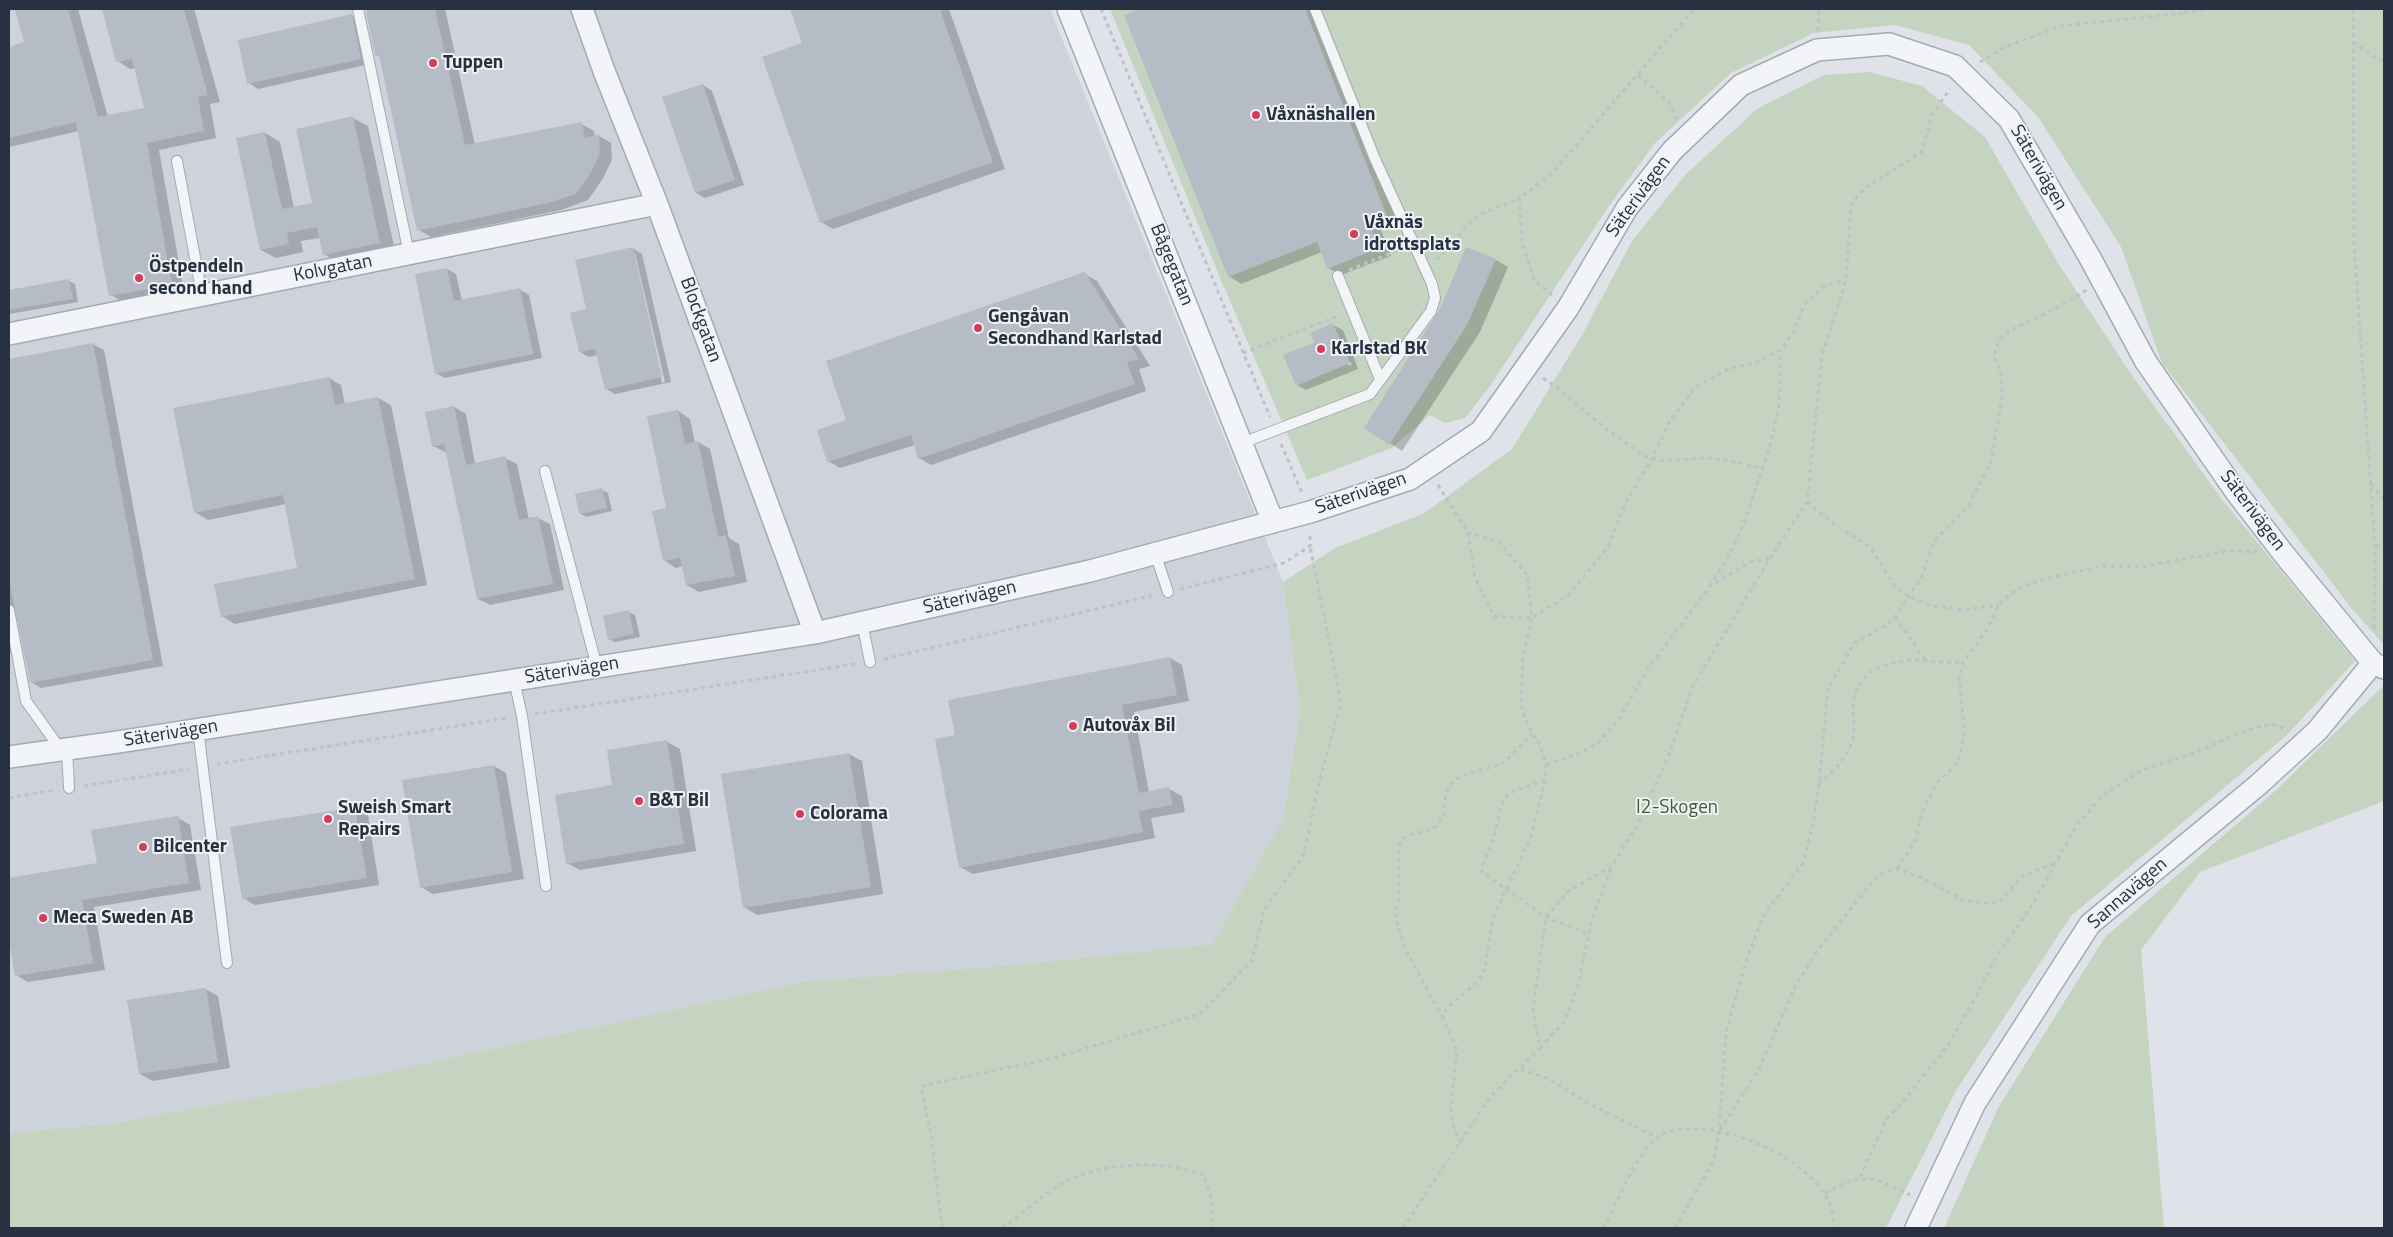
<!DOCTYPE html>
<html>
<head>
<meta charset="utf-8">
<style>
	body { margin:0 }
	#map { position:relative; width:2393px; height:1237px; overflow:hidden; background:#dfe3e9; font-family:"Titillium Web",sans-serif }
	canvas { display:block }
	.frame { position:absolute; inset:0; border:10px solid #273141; pointer-events:none }
</style>
</head>
<body>
<div id="map">
<canvas width="2393" height="1237"></canvas>
<div class="frame"></div>
</div>
<script>
const context = document.querySelector('canvas').getContext('2d');
context.lineJoin = 'round';
function fillPath(path, color) { context.fillStyle = color; context.fill(path, 'evenodd'); }
function strokePath(path, color, width, dash) { context.strokeStyle = color; context.lineWidth = width; context.lineCap = dash ? 'butt' : 'round'; context.setLineDash(dash || []); context.stroke(path); }
function drawText(font, color, halo, rows, align = 'center') {
  context.font = font + ' "Titillium Web",sans-serif'; context.lineWidth = 4; context.setLineDash([]); context.textBaseline = 'middle'; context.strokeStyle = halo; context.fillStyle = color; for (const [text, x, y, turn = 0] of rows) {
    context.save(); context.translate(x, y); context.rotate((+turn || 0) * Math.PI / 180); context.textAlign = isNaN(turn) ? turn : align; if (halo) context.strokeText(text, 0, 0); context.fillText(text, 0, 0); context.restore();
  }
}
fillPath(new Path2D(`
	M9,9H1050L1283,582L1300,710L1283,819L1212,944L1033,963L802,982L319,1086L108,1124L9,1133Z`), '#cdd2db');
fillPath(new Path2D(`
	M1110,9H2384V645L2353,610L2162,363L2121,247L2038,117L1969,45L1895,25L1814,33L1731,73L1655,143L1609,206L1490,386L1465,418L1445,423L1430,415L1392,448L1307,480L1221,280Z
	M1870,72L1922,86L1985,137L2058,263L2131,374L2224,502L2355,661L2287,735L2071,916L1957,1089L1886,1228H9V1133L108,1124L319,1086L802,982L1033,963L1212,944L1283,819L1300,710L1283,582L1337,547L1423,514L1512,449L1582,335L1632,241L1686,174L1757,109L1823,75Z
	M2383,686L2384,801L2200,872L2141,950L2164,1228H1944L1999,1106L2105,937L2274,792Z`), '#c5d4c0');
fillPath(new Path2D(`
	M16,9H78L108,117L146,108L135,68L130,69L118,61L103,9H194L220,102L210,104L216,138L159,150L184,292L123,302L111,295L79,131L9,147V48L25,43Z
	M371,9H445L475,145L581,124L594,131L595,137L599,136L611,143L612,160L602,180L588,200L561,210L431,237L419,230L381,58L376,55Z
	M791,9H949L1005,169L833,229L821,222L803,44Z
	M1138,9H1314L1399,223L1381,230L1391,256L1341,275L1328,268L1322,252L1241,284L1229,276Z
	M352,16L361,21L370,64L258,89L249,83Z
	M703,85L712,91L744,185L705,198L696,193Z
	M353,118L368,126L395,251L339,263L324,254L320,238L301,241L303,252L276,258L261,250L265,133L280,142L294,208L313,204Z
	M632,248L642,254L671,382L615,394L606,389L598,355L589,357L580,352ZM633,253H635L665,382L662,383Z
	M1496,260L1508,267L1480,332L1402,451L1366,427Z
	M447,269L456,274L462,301L520,290L529,295L542,358L445,378L436,373Z
	M1085,274L1097,281L1150,366L1139,369L1146,391L931,465L919,458L915,445L840,468L828,461L847,421Z
	M69,281L75,284L78,302L9,314V291Z
	M1333,325L1343,330L1358,369L1306,390L1297,385L1315,344Z
	M93,344L104,350L163,666L41,688L31,682L17,610L13,617L19,651L9,653V360Z
	M329,378L341,385L345,405L378,398L391,405L427,585L235,624L222,616L299,568L286,504L208,520L195,512Z
	M454,407L466,414L475,464L505,458L517,464L529,520L538,518L550,524L564,590L490,605L478,599L447,453L433,446Z
	M678,411L690,419L695,443L698,442L710,449L729,538L739,544L747,582L699,592L687,585L683,566L676,568L664,560Z
	M602,490L608,493L612,511L586,517L580,513Z
	M629,612L635,615L640,637L615,642L609,639Z
	M1170,658L1182,665L1189,701L1134,712L1149,792L1169,789L1182,796L1185,812L1151,818L1155,838L973,874L960,867L957,736Z
	M667,742L680,749L696,851L580,870L567,863L614,786Z
	M849,754L862,761L883,894L757,915L744,907Z
	M494,766L506,773L524,879L433,894L421,887Z
	M355,808L368,815L379,885L255,905L243,898Z
	M178,818L190,825L201,890L94,907L105,970L28,982L16,975L9,931V879L98,864Z
	M205,989L218,996L230,1068L153,1081L140,1074Z`), '#0003');
fillPath(new Path2D(`
	M15,9H68L98,117L144,108L132,59L116,62L102,9H184L208,95L198,97L204,131L147,143L172,285L109,296L76,122L9,138V47L24,42Z
	M377,9H435L465,145L582,122L585,138L599,134L600,153L590,174L576,194L548,203L417,231L379,55L375,56L366,11Z
	M790,9H940L993,162L820,223L762,57L802,43Z
	M1139,9H1305L1387,216L1369,223L1379,248L1327,269L1317,242L1228,277L1124,15Z
	M352,14L361,59L247,84L238,40Z
	M703,84L735,180L695,193L662,97Z
	M353,116L380,243L323,255L317,227L287,233L289,244L260,250L236,138L265,132L282,209L312,203L296,129Z
	M633,247L662,377L605,390L595,349L579,352L570,313L586,309L575,260Z
	M1466,247L1496,259L1467,325L1389,445L1364,428L1441,307Z
	M447,268L454,301L520,288L533,354L435,374L415,274Z
	M1085,272L1139,359L1127,362L1135,384L918,459L911,435L827,462L817,430L846,420L826,361Z
	M69,279L73,299L9,310V290Z
	M1333,323L1350,363L1296,386L1283,355L1314,343L1310,333Z
	M93,343L153,660L30,683L9,580V359Z
	M329,377L335,405L378,397L415,579L221,617L214,584L297,568L283,495L194,513L173,408Z
	M454,406L466,465L505,456L519,520L538,516L553,584L477,599L444,444L432,447L425,412Z
	M678,410L685,444L698,441L718,537L726,535L735,576L686,585L680,558L663,561L652,511L666,508L647,416Z
	M602,488L607,508L579,514L575,494Z
	M629,610L634,634L608,640L603,616Z
	M1170,657L1177,695L1122,705L1139,793L1169,787L1173,805L1139,811L1143,832L959,868L935,739L955,735L948,700Z
	M667,740L684,844L566,864L555,795L612,785L607,750Z
	M849,753L871,887L743,908L721,774Z
	M494,765L512,872L420,888L402,780Z
	M355,807L367,878L242,899L230,827Z
	M178,816L189,883L82,900L93,963L15,976L9,939V878L97,863L91,830Z
	M206,988L218,1062L139,1074L127,1000Z`), '#b6bcc6');
const service = new Path2D(`
	M358,9L409,254
	M177,161L202,295
	M1338,276L1380,379
	M1242,443L1370,394L1431,311L1435,298L1432,284L1375,159L1315,9
	M545,471L597,667
	M1155,553L1168,592
	M9,610L26,701L61,750
	M862,622L870,662
	M514,680L522,716L546,886
	M198,729L227,963
	M67,750L69,788`);
const minor = new Path2D(`
	M582,9L604,71L657,204L815,633
	M1068,9L1273,522
	M9,334L657,204
	M9,757L118,742L815,633L1090,571L1310,512L1410,479L1481,431L1568,308L1627,208L1672,151L1741,85L1817,50L1889,44L1955,66L2009,119L2089,256L2146,362L2236,492L2283,553L2373,663L2384,668
	M1916,1228L1975,1103L2090,924L2258,785L2317,731L2373,663`);
strokePath(service, '#a4aab3', 12);
strokePath(minor, '#a4aab3', 24);
strokePath(new Path2D(`
	M1101,9L1270,417
	M2353,9L2354,243L2375,548L2374,632
	M2184,13L2208,9
	M1818,31L1819,9
	M2353,42L2374,57L2384,60
	M1980,62L2005,47L2060,26L2184,13L2189,9
	M1638,75L1670,104L1677,119
	M1437,260L1465,228L1479,215L1519,199
	M1349,270L1401,249
	M1552,295L1534,280L1522,241L1519,199L1554,171L1689,15L1698,9
	M1243,353L1338,316
	M1348,365L1358,360
	M1543,378L1559,389L1605,428L1644,456L1663,461L1704,458L1726,460L1761,468
	M1281,444L1302,493
	M2371,484L2384,499
	M1438,485L1468,533L1498,541L1527,575L1532,618L1523,656L1521,705L1527,724L1540,745L1546,764L1545,780L1531,837L1493,918L1484,973L1475,984L1446,1009L1443,1018L1457,1050L1451,1109L1453,1125L1460,1143
	M1807,502L1834,524L1870,547L1896,588L1908,596L1929,605L1963,610L1999,605
	M1468,533L1475,578L1494,616L1532,618L1569,595L1608,547L1625,504L1652,459L1671,419L1696,387L1728,369L1757,362L1780,350L1793,334L1805,303L1825,286L1845,280
	M2376,547L2384,540
	M1710,586L1728,557L1743,526L1770,446L1779,405L1780,350
	M1180,589L1284,563L1310,546V533
	M1895,617L1926,661
	M884,659L1155,595
	M535,714L855,664
	M217,764L507,718
	M1546,764L1576,755L1598,743L1618,721L1648,668L1710,586L1750,562L1770,558
	M1545,780L1509,793L1503,801L1493,840L1482,867V872L1546,917L1588,934
	M1819,784C1834,770 1848,758 1853,738C1855,729 1853,717 1853,707C1854,682 1870,668 1893,663C1916,657 1939,664 1962,662
	M84,786L189,769
	M9,798L55,790
	M1897,869L1916,840L1922,812L1937,783L1958,762L1963,742L1964,725L1959,678L1963,662L1986,631L1999,605L2010,594L2023,586L2048,578L2104,566L2141,567L2227,551L2257,552
	M1443,1018L1405,949L1399,929L1395,913L1399,898V846C1404,829 1425,836 1437,825C1448,814 1442,801 1448,789C1458,771 1483,771 1499,765C1508,761 1524,741 1533,734
	M1540,1048L1565,1021L1578,985L1591,921L1612,866
	M1521,1069L1549,1079L1588,1103L1658,1138
	M1720,1130L1759,1069L1797,983L1817,951L1878,875L1897,869L1921,877L1963,900L1982,903L1999,902L2024,875L2056,863
	M1860,1177L1887,1118L1902,1103L1948,1045L1975,999L1996,957L2031,907L2077,825L2102,796L2142,770L2194,753L2247,730L2272,724L2288,730
	M1825,1193C1865,1172 1870,1176 1910,1195
	M942,1228L931,1134L921,1086L1053,1058L1200,1014L1252,960L1264,910L1303,856L1319,783L1341,702L1310,546
	M1002,1228C1025,1213 1045,1191 1071,1179C1107,1162 1166,1160 1203,1175L1212,1199V1228
	M1403,1228L1490,1097L1540,1048L1533,1009L1546,917L1567,892L1612,866L1638,824L1668,757L1693,686L1770,558L1807,502L1822,356L1846,280L1851,204L1865,188L1922,152L1932,114L1950,89
	M1604,1228C1615,1206 1638,1150 1658,1137C1705,1106 1843,1167 1833,1228
	M1675,1228L1714,1160L1719,1131L1726,1032L1746,961L1763,916L1803,863L1813,824L1819,784L1828,689L1854,643L1882,628L1895,617L1922,576L1935,540L1967,508L1991,462L2002,398L2001,372L1994,357L1999,340L2011,330L2051,311L2087,290`), '#bdc1c8', 3, [4, 4]);
strokePath(service, '#f2f4f7', 10);
strokePath(minor, '#f2f4f7', 21);
for (const [x, y, r, color] of [
	[433,63,5,"#d43e55"],
	[1256,115,5,"#d43e55"],
	[1354,234,5,"#d43e55"],
	[139,278,5,"#d43e55"],
	[978,328,5,"#d43e55"],
	[1321,349,5,"#d43e55"],
	[1073,726,5,"#d43e55"],
	[639,801,5,"#d43e55"],
	[800,814,5,"#d43e55"],
	[328,819,5,"#d43e55"],
	[143,847,5,"#d43e55"],
	[43,918,5,"#d43e55"]
]) { const dot = new Path2D(); dot.arc(x, y, r, 0, 2 * Math.PI); context.fillStyle = color; context.fill(dot); strokePath(dot, '#eff2f7', 2); }
drawText('bold 19px', '#273141', '#eff2f7', [
	["Tuppen",443,63],
	["Våxnäshallen",1266,115],
	["Våxnäs",1364,223],
	["idrottsplats",1364,245],
	["Östpendeln",149,267],
	["second hand",149,289],
	["Gengåvan",988,317],
	["Secondhand Karlstad",988,339],
	["Karlstad BK",1331,349],
	["Autovåx Bil",1083,726],
	["B&T Bil",649,801],
	["Sweish Smart",338,808],
	["Repairs",338,830],
	["Colorama",810,814],
	["Bilcenter",153,847],
	["Meca Sweden AB",53,918]
], 'left');
drawText('19px', '#273141', '#eff2f7', [
	["Säterivägen",2038,168,60],
	["Säterivägen",1639,197,-54],
	["Bågegatan",1171,265,68],
	["Kolvgatan",333,269,-11],
	["Blockgatan",700,320,70],
	["Säterivägen",1361,494,-19],
	["Säterivägen",2252,511,53],
	["Säterivägen",970,598,-13],
	["Säterivägen",572,671,-9],
	["Säterivägen",171,734,-9],
	["Sannavägen",2128,894,-41]
]);
drawText('19px', '#3c5e34', '#eff2f7', [
	["I2-Skogen",1677,808]
]);
</script>
</body>
</html>
